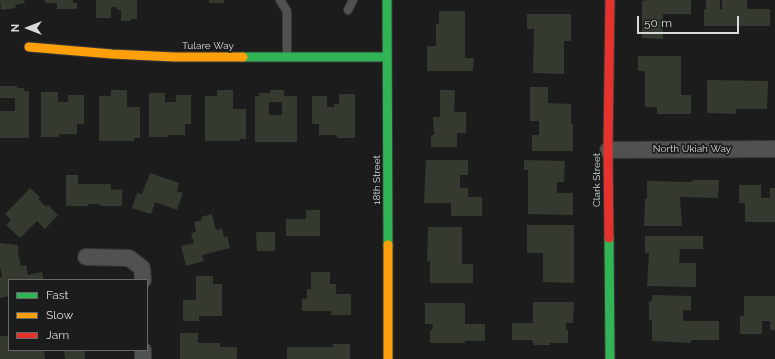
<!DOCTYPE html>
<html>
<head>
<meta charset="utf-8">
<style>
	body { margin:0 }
	#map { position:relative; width:775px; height:359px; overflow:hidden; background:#1b1c1b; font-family:Raleway,sans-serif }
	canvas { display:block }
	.legend { position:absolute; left:8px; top:279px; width:140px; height:72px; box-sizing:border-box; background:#1a1d1b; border:1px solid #666967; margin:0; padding:5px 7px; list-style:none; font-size:12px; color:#d8dad9 }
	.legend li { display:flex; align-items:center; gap:8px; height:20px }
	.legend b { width:20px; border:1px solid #666967 }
	.north { position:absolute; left:8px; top:8px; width:40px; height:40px; -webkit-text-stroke:3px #1a1d1b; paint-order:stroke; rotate:270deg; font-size:11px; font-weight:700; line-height:16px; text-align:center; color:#d8dad9 }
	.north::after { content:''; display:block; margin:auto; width:14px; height:18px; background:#d8dad9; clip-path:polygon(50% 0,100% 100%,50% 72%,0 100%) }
	.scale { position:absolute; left:637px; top:16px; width:102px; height:18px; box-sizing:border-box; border:2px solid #d8dad9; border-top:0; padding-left:5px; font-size:12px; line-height:14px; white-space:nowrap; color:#d8dad9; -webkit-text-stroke:3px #1a1d1b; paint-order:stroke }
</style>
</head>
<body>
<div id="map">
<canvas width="775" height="359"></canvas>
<ul class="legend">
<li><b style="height:5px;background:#30b455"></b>Fast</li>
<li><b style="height:5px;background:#ff9f0a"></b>Slow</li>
<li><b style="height:5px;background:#e5322d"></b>Jam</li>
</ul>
<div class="north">N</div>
<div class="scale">50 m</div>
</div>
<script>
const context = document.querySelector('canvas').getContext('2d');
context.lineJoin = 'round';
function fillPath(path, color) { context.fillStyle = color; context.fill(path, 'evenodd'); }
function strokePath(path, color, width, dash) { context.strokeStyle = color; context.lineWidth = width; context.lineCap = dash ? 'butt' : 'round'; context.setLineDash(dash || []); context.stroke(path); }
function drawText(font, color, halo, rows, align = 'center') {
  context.font = font + ' Raleway,sans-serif'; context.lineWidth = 3.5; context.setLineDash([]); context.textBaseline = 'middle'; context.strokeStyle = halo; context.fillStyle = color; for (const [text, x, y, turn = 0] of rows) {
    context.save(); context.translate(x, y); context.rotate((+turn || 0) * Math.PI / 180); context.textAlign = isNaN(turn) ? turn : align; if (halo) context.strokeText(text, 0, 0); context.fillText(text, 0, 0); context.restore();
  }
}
fillPath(new Path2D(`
	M0,0H24L25,3L15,5L16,8L1,10Z
	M45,0H73V3H77V9H57V3H45Z
	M96,0H137V19H131V21H121V10H117V7H111V18H96Z
	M209,0H224V3H209Z
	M644,0H691V14H663V39L642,38V1H644Z
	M706,0H720V9H722V0H747V9H770V26H704V9H706Z
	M439,11H465V58H474L473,71H427V46H436V24H439Z
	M527,14H571V41H564V74L533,73L534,29H527Z
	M638,56H681V95H691V114H657V107H645V71H638Z
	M707,80L768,81L767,109H736V114L707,113Z
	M0,86H17V88H24V91H29V138H0V111H15V98H0Z
	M530,87H548V103L571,104V124H573V151H532V135H539V121H530Z
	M111,90H127V107H140V138H134V141H99V96H111Z
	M217,90H233V109H246V139H240V141H205V96H217Z
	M270,90H284V96H297V142H255V96H259V93H270ZM269,102H282V115H269Z
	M440,90H455L454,112H466V133H457V147H431V135H434L433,117H440Z
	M41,92H58V102H68V95H84V124H77V134H59V137H41Z
	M149,93H165V102H176V95H191V124H185V135H167V137H149Z
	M339,94H355V138H337V135H319V124H312V96H327V107H334V104H339Z
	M426,160H468V175H460V188H468V197H482V216H451V203H424Z
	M524,160L565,161L564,182H557V193H573V215L528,214V170H524Z
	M150,173L179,183L177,191L183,193L177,210L155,202L151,214L132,208L137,193L142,194Z
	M66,175H78V184H111V190L122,189V206H100V204H88V206H66Z
	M692,180H719L718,198L680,197L682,226H644L645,199H647V181L692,182Z
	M739,185H761V198H770V188H775V222H745V203H739Z
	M30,188L40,197L38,199L46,207L48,205L58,215L45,229L37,221L20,238L6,225L11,220L5,214Z
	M306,210H320V236H286V219H306Z
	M212,214L216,230L222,229L224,237L227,236L230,248L202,255L204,261L186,266L181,246L194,243L191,233L196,232L194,222L202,220L201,217Z
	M527,225H574V283L543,282V253H527Z
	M428,227H462V264H473V283H430V261H427Z
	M256,232H275V251H257Z
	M645,236H703V249H680L679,263H696V287L647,286L649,253H645Z
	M0,243L18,245V254L21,266L26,265L28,275L42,272L44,280H9V296L0,298V277H2L0,267Z
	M311,272H330V284H336V294H351V315H331V311H302V299H307V289H311Z
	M196,276H213V284H222V316H199V321H183V300H196Z
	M652,295L691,296V310H683V321H719V340H691V343L652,341V320H649V301H652Z
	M744,296H775V330H770V321H762V334H740V316H744Z
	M533,302H574L573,323H566V330H568V343H550V345H534V343H532V340H512V323H533Z
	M425,303H465V324H485V341H465V343H430V330H432L433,324H425Z
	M180,333H198V343H220V347H237V359H180Z
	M0,336H9V350H44L45,359H0Z
	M333,344H350V359H287V347H333Z
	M64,350H85V359H65Z`), '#353a30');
const lane = new Path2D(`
	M280,0L287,11V56
	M348,10L353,0`);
const street = new Path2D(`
	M608,150L775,149
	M86,257L129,258L142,268L143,280
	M143,359V350`);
const fast = new Path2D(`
	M387,0L388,245
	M243,57H387
	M609,238L610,359`);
const slow = new Path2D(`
	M29,47L112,54L174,57H243
	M388,245V359`);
const jam = new Path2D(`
	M609,238L608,150L610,0`);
strokePath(lane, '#373837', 10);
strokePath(street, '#373837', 18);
strokePath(fast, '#373837', 11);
strokePath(slow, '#373837', 11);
strokePath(jam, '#373837', 11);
strokePath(lane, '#505251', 8);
strokePath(street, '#505251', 16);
strokePath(fast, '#30b455', 9);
strokePath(slow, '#ff9f0a', 9);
strokePath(jam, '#e5322d', 9);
drawText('10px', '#d8dad9', '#1a1d1b', [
	["Tulare Way",208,46],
	["North Ukiah Way",692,149],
	["18th Street",377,180,-90],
	["Clark Street",597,180,-90]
]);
</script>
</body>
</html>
